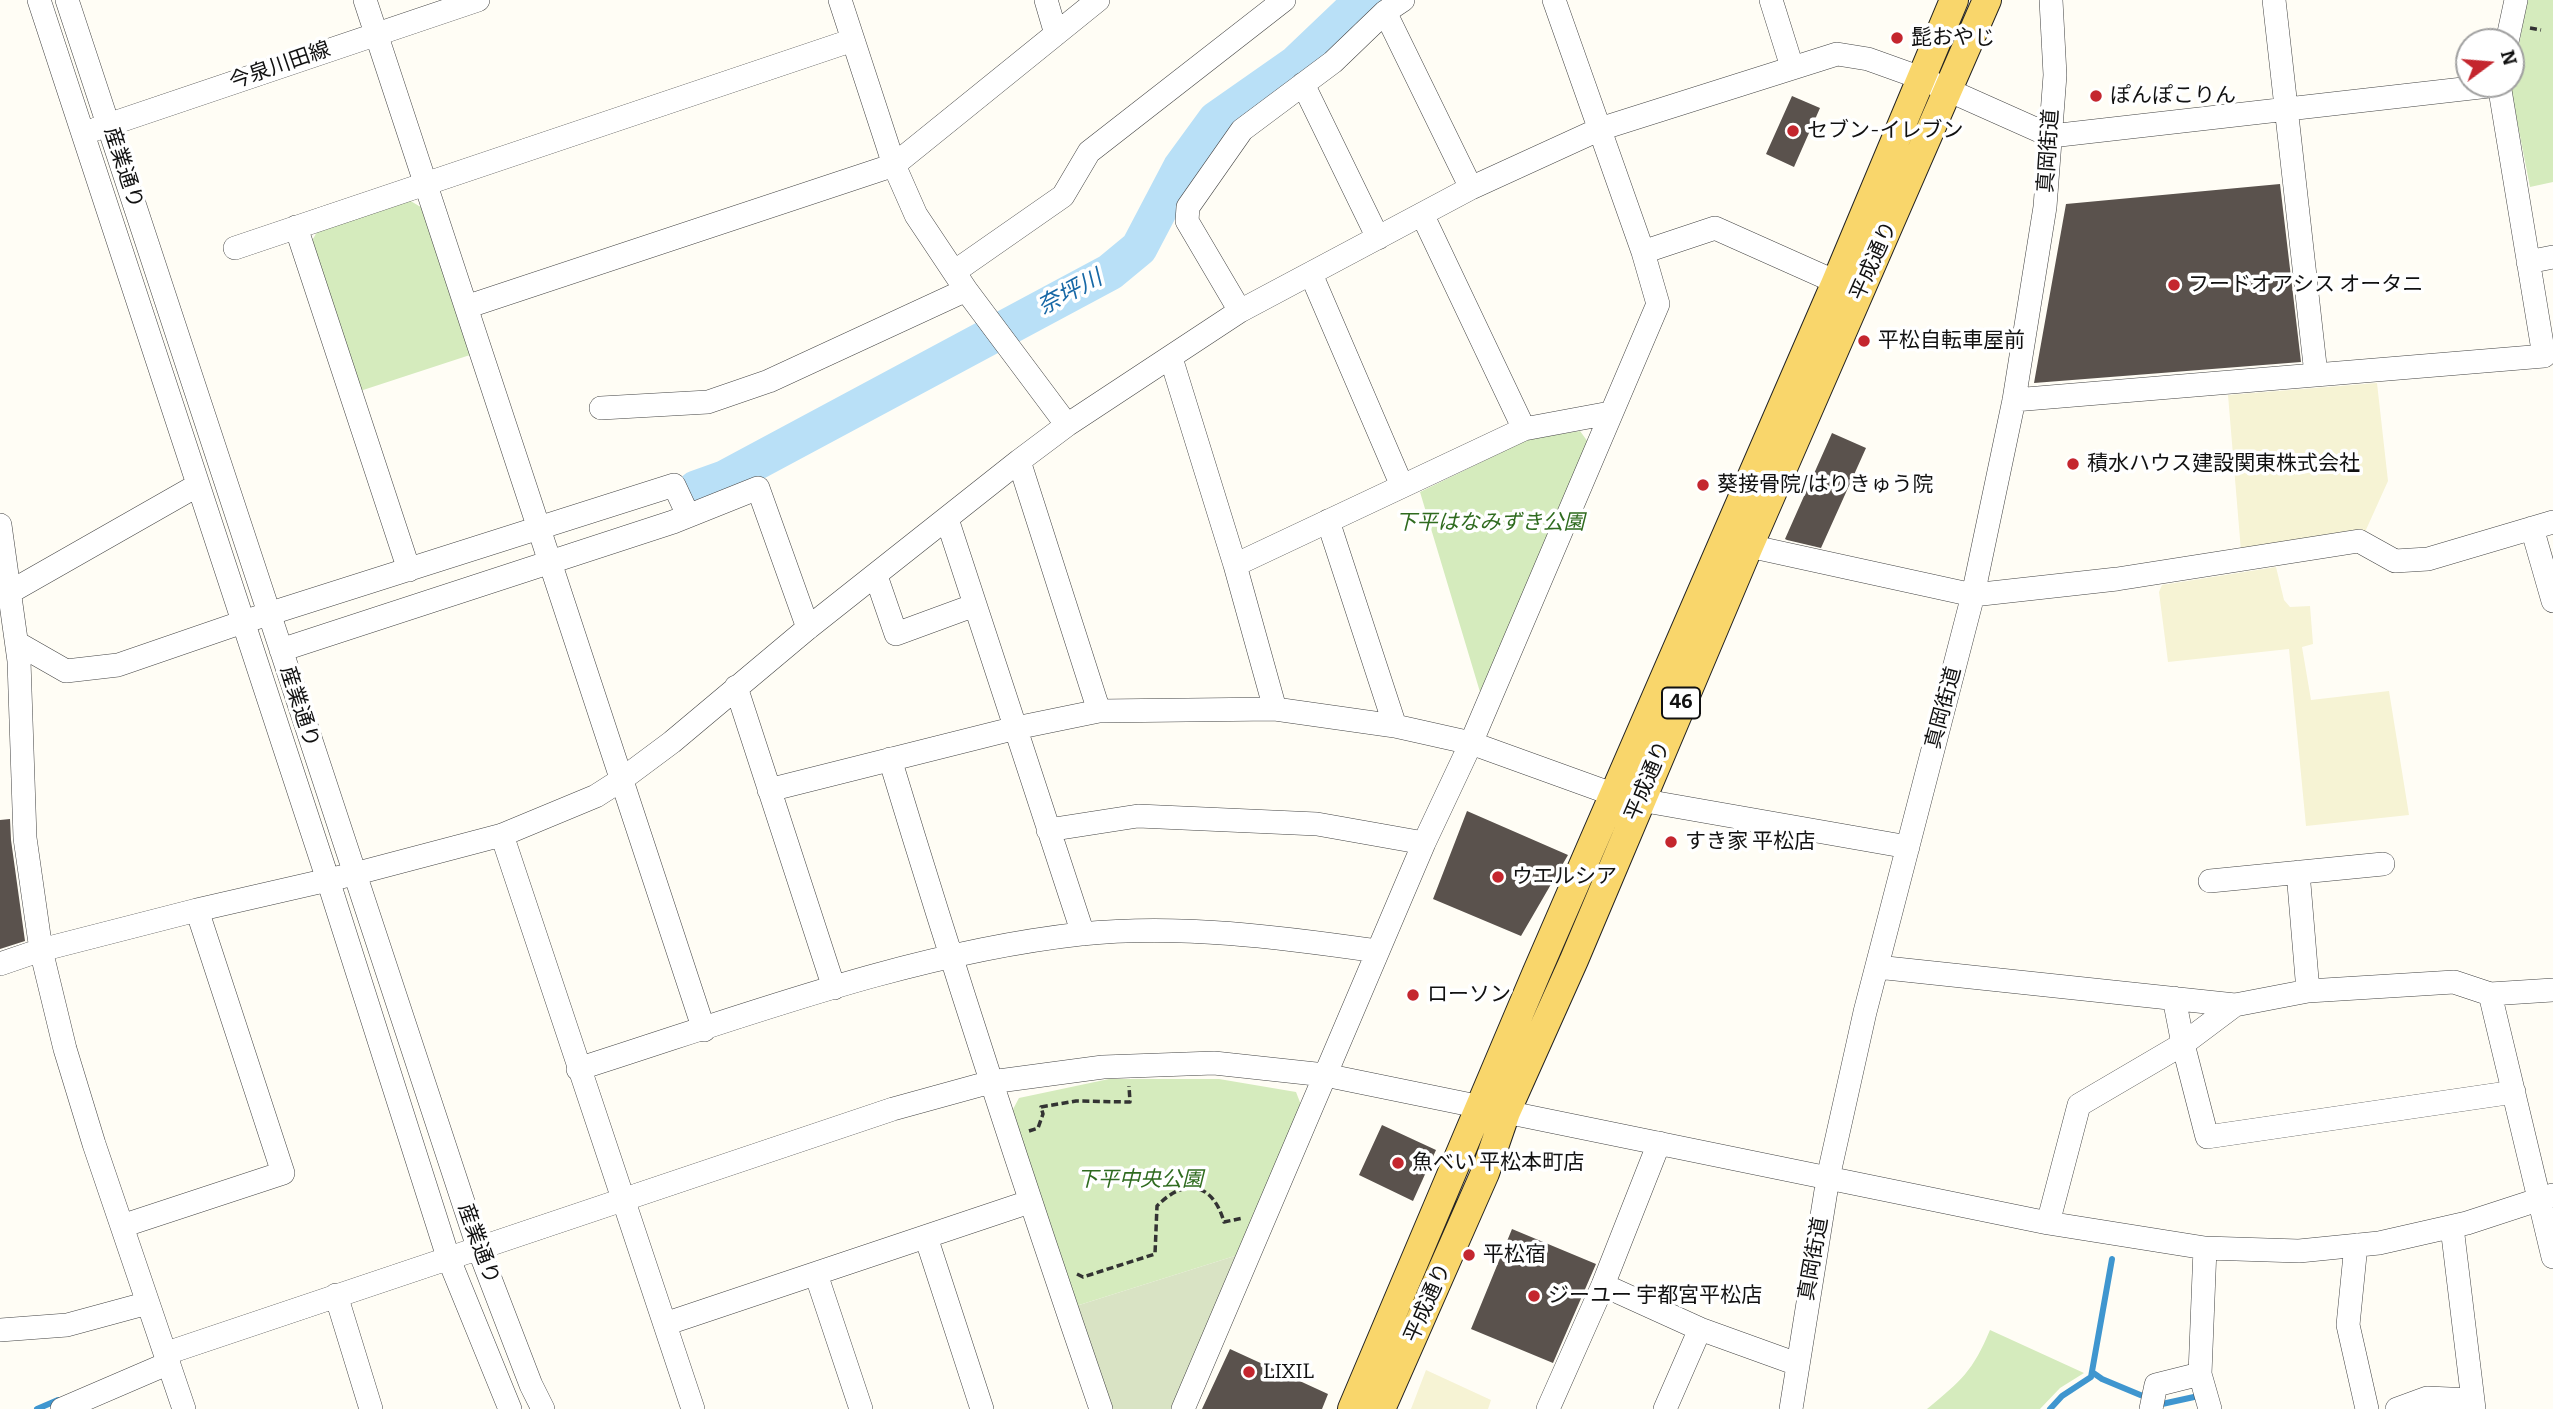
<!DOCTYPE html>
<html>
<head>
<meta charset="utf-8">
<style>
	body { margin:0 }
	#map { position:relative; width:2553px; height:1409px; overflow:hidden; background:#fffdf5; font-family:Bitter,serif }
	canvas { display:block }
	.north { position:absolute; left:2455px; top:28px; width:70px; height:70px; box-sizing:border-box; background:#fff; border:2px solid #a0a0a0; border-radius:50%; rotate:74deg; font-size:19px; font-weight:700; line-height:28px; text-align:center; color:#111 }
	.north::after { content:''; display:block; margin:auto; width:24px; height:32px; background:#c4262e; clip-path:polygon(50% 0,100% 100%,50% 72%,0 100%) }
</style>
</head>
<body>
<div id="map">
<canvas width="2553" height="1409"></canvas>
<div class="north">N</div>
</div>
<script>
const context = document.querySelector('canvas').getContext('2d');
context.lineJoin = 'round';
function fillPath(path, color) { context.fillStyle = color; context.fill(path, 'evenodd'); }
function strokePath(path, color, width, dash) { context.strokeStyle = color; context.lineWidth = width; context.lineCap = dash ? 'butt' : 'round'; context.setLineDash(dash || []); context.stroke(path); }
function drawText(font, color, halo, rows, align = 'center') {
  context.font = font + ' Bitter,"Noto Sans JP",serif'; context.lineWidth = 7; context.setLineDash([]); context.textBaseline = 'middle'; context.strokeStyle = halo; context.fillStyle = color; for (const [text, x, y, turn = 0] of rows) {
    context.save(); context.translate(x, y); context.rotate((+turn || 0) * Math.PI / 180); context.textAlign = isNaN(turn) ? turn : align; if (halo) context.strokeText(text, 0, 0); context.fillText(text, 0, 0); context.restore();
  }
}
fillPath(new Path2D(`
	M2377,383L2388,481L2365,532L2241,551L2228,395Z
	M2276,567L2284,600L2290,607L2310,606L2313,644L2302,647L2311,700L2389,691L2409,815L2306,826L2289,649L2168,662L2159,592L2162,585Z
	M1426,1370L1491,1400L1488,1409H1411Z`), '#f6f3d4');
fillPath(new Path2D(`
	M2527,0H2553V182L2530,187L2511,90Z
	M409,200L424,209L470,355L357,392L310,244L317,232Z
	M1580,431L1588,442L1480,692L1420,492L1529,439Z
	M1109,1079H1219L1296,1092L1303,1110L1241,1254L1076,1306L1011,1113L1019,1098Z
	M1990,1330L2084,1373L2060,1388L2040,1409H1927C1961,1381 1973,1371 1990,1330Z`), '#d5ebbd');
fillPath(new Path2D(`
	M1241,1254L1175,1409H1109L1076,1306Z`), '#d9e3c4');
strokePath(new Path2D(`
	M2092,1372L2102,1379L2162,1404L2194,1397
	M37,1409L58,1400
	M2050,1409L2062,1396L2091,1377L2112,1259`), '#3f96cf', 6);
strokePath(new Path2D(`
	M696,489L724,479L1110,272L1139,248L1181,168L1216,120L1296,64L1363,0`), '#b9e0f7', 37);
fillPath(new Path2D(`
	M1792,96L1820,108L1794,167L1766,154Z
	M2280,184L2301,362L2034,383L2066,204Z
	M1832,433L1866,448L1821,548L1787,540L1785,539Z
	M1467,811L1568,855L1521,936L1433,899Z
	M10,819L11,840L25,941L0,949V820Z
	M1382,1125L1436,1150L1413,1201L1359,1175Z
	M1512,1229L1596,1264L1553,1363L1471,1329Z
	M1230,1349L1328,1394L1322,1409H1202Z`), '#5a524d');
const minor = new Path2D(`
	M39,0L328,880L448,1257L510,1409
	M67,0L478,1247L531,1385L543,1409
	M365,0L704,1030
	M840,0L894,165L916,215L966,290L1067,425
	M1046,0L1056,34
	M1771,0L1792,67
	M2274,0L2316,374
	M1385,12L1471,188
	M2507,42L2516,0
	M1303,84L1378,238
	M96,129L478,0
	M1422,214L1524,429
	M296,227L409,570
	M235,248L853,40
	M1643,252L1715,228L1836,282
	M2528,262L2553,257
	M954,272L1063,196L1089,152L1284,0
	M1311,274L1402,486
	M466,307L894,165L1098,0
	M1240,311L1187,221L1188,207L1242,130L1333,62L1385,12L1403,0
	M1171,358L1235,565L1275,709
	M2014,400L2544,356L2499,84
	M601,408L708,402L769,381L966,290
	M1019,461L1099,711
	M947,519L1083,934
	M1328,521L1395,726
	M0,525L19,661L25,838L41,950L65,1049L94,1144L184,1409
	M2532,528L2553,601
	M1749,546L1973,595L2117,579L2359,541L2395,561L2428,559L2553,522
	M1235,565L1524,429L1610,413
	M876,576L896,634L975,605
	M10,592L198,485
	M17,643L66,671L118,665L243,622L674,485L688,515
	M281,650L673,522L758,488L808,628
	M736,687L834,988
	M890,759C956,977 1027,1194 1101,1409
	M769,790L1016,728L1099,711L1275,709L1395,726L1471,743L1615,795
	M1640,800L1908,847
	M1048,830L1138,816L1317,824L1424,843
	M502,835L693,1409
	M2298,872L2308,991
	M2210,881L2383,864
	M0,964L41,950L197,910L354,874L502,835L596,796L621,780L672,742L808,628L1019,461L1067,425L1240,311L1471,188L1600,129L1837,54L1868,59L1921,78L2051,136L2498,85
	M1877,967L2235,1005
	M2490,994L2553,1257
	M2174,998L2183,1044L2207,1137L2514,1092
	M578,1069C742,1017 910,953 1081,934C1180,924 1279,937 1377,951
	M2048,1223L2079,1105L2183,1044L2235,1005L2308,991L2454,982L2490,994L2553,990
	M122,1226L283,1173L197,910
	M2452,1227L2474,1409
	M926,1237L982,1409
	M2356,1245L2348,1325L2367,1409
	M2205,1248L2200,1374L2210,1409
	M816,1274L861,1409
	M1603,1285L1700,1329L1797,1364
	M336,1295L371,1409
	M665,1324L1029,1202
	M0,1330L67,1325L148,1303
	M167,1353L893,1109L991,1082L1103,1067L1214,1063L1325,1075L2048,1223L2205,1248L2299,1251L2379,1243L2467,1223L2553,1195
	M62,1409L169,1363
	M1183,1409L1424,843L1471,743L1658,304L1643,252L1554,0
	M1548,1409L1603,1285L1659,1143
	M1665,1409L1700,1329
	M1791,1409L1828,1178L1865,1012L1973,595L2014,400L2045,207L2055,75L2051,0
	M2151,1409L2156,1385L2200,1374
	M2397,1409L2427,1398L2473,1400`);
const major = new Path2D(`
	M1352,1409L1536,974L1836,282L1954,0
	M1381,1409L1485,1173L1506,1112L1574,960L1749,546L1987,0`);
strokePath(minor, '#444', 24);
strokePath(major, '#222', 30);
strokePath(new Path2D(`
	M2530,28L2541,30
	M1029,1131L1038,1128L1043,1114L1041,1107L1076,1101L1130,1102L1129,1086
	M1077,1274L1083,1277L1155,1254L1157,1206C1185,1177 1213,1183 1224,1222L1243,1218`), '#333', 3.5, [7, 3.5]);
strokePath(minor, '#fff', 23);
strokePath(major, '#f9d66b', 28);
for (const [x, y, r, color] of [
	[1897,38,7,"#c4262e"],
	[2096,96,7,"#c4262e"],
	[1793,131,7,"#c4262e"],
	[2174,285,7,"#c4262e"],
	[1864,341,7,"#c4262e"],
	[2073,464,7,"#c4262e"],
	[1703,485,7,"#c4262e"],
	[1671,842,7,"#c4262e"],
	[1498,877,7,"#c4262e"],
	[1413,995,7,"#c4262e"],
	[1398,1163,7,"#c4262e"],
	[1469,1255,7,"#c4262e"],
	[1534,1296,7,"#c4262e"],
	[1249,1372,7,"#c4262e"]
]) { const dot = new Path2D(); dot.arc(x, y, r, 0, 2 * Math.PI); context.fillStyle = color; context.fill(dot); strokePath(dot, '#fff', 2.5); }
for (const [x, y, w] of [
	[1681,703,38]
]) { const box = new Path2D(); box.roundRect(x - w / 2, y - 15.5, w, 31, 5); context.fillStyle = '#fff'; context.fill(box); strokePath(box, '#111', 2); }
drawText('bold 19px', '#111', null, [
	["46",1681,703]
]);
drawText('21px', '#111', '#fff', [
	["髭おやじ",1911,38],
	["ぽんぽこりん",2110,96],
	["セブン-イレブン",1807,131],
	["フードオアシス オータニ",2188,285],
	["平松自転車屋前",1878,341],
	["積水ハウス建設関東株式会社",2087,464],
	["葵接骨院/はりきゅう院",1717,485],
	["すき家 平松店",1685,842],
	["ウエルシア",1512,877],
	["ローソン",1427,995],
	["魚べい 平松本町店",1412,1163],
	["平松宿",1483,1255],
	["ジーユー 宇都宮平松店",1548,1296],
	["LIXIL",1263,1372]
], 'left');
drawText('21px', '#111', '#fff', [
	["今泉川田線",280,66,-19],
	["真岡街道",2049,151,-86],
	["産業通り",123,168,72],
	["平成通り",1874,261,-66],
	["産業通り",299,707,72],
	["真岡街道",1944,708,-75],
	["平成通り",1648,781,-67],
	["産業通り",478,1244,70],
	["真岡街道",1814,1259,-80],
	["平成通り",1428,1303,-66]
]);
drawText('italic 21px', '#2f6b1f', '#fff', [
	["下平はなみずき公園",1490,523],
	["下平中央公園",1140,1180]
]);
drawText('italic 23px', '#1768a6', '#fff', [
	["奈坪川",1070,293,-28]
]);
</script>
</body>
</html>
